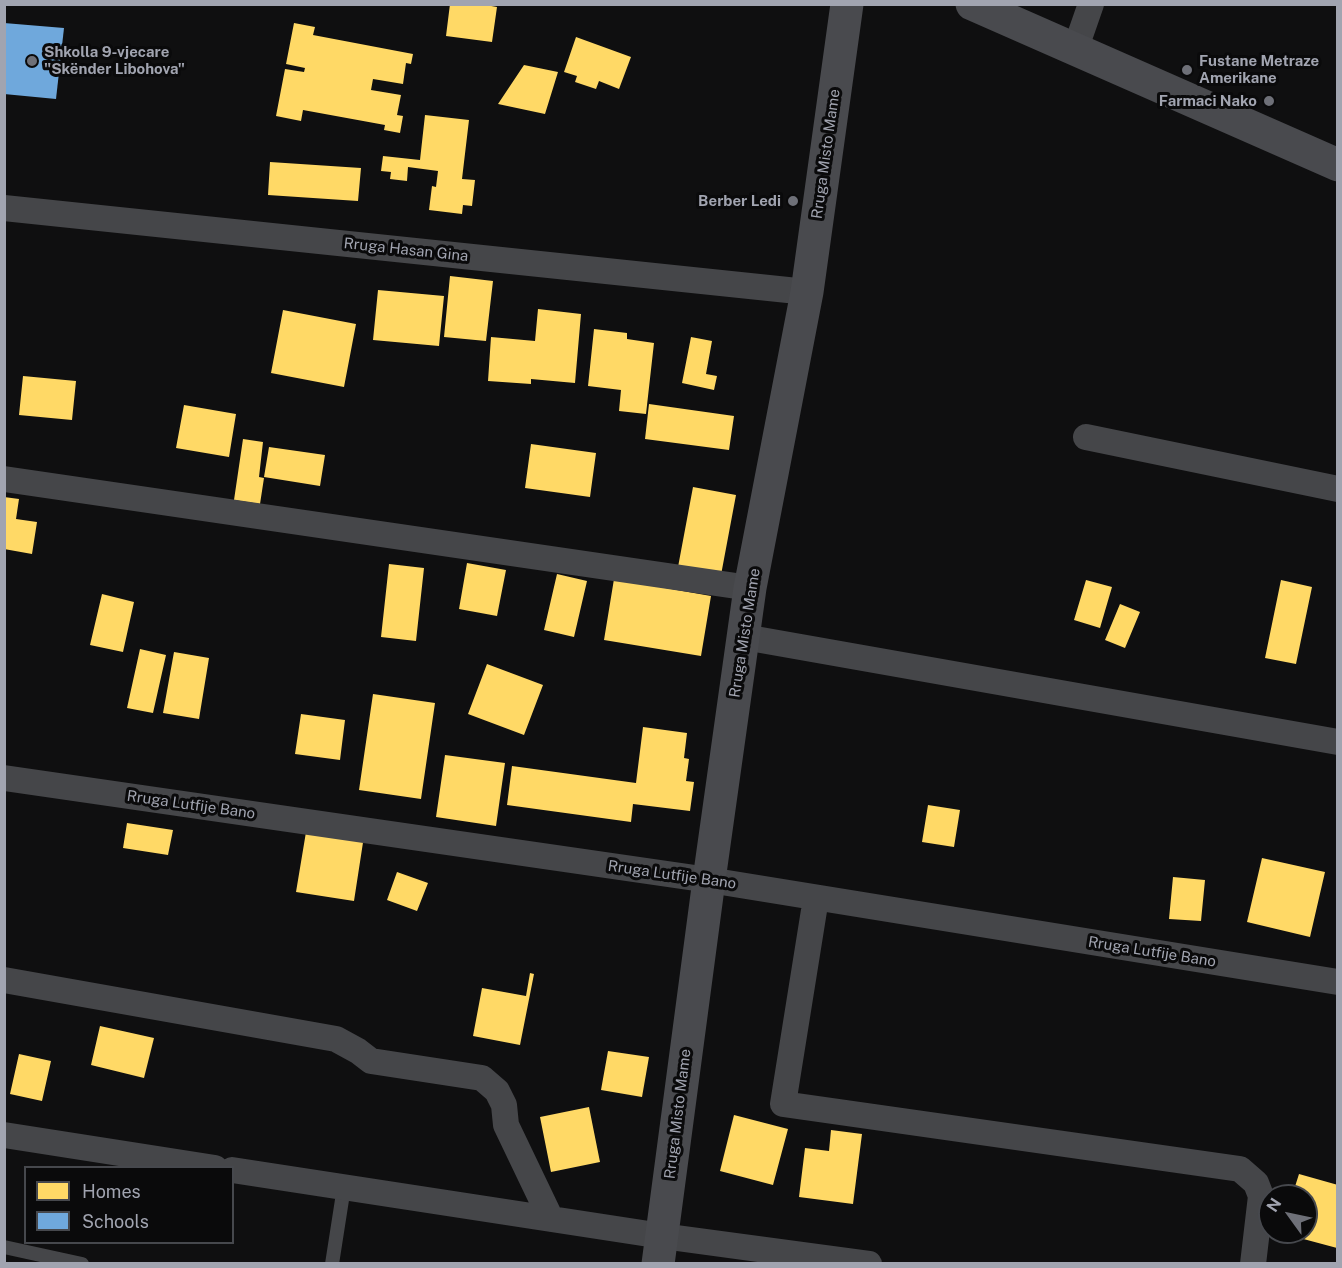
<!DOCTYPE html>
<html>
<head>
<meta charset="utf-8">
<style>
	body { margin:0 }
	#map { position:relative; width:1342px; height:1268px; overflow:hidden; background:#0f0f10; font-family:"Public Sans",sans-serif }
	canvas { display:block }
	.frame { position:absolute; inset:0; border:6px solid #a1a4b0; pointer-events:none }
	.legend { position:absolute; left:24px; top:1166px; width:210px; height:78px; box-sizing:border-box; background:#0a0a0b; border:2px solid #46484d; margin:0; padding:8px 10px; list-style:none; font-size:18px; color:#a1a4b0 }
	.legend li { display:flex; align-items:center; gap:12px; height:30px }
	.legend b { width:30px; border:2px solid #46484d }
	.north { position:absolute; left:1258px; top:1184px; width:60px; height:60px; box-sizing:border-box; background:#0a0a0b; border:2px solid #46484d; border-radius:50%; rotate:303deg; font-size:16px; font-weight:700; line-height:24px; text-align:center; color:#a1a4b0 }
	.north::after { content:''; display:block; margin:auto; width:21px; height:27px; background:#6e7078; clip-path:polygon(50% 0,100% 100%,50% 72%,0 100%) }
</style>
</head>
<body>
<div id="map">
<canvas width="1342" height="1268"></canvas>
<div class="frame"></div>
<ul class="legend">
<li><b style="height:16px;background:#ffd966"></b>Homes</li>
<li><b style="height:16px;background:#6fa8dc"></b>Schools</li>
</ul>
<div class="north">N</div>
</div>
<script>
const context = document.querySelector('canvas').getContext('2d');
context.lineJoin = 'round';
function fillPath(path, color) { context.fillStyle = color; context.fill(path, 'evenodd'); }
function strokePath(path, color, width, dash) { context.strokeStyle = color; context.lineWidth = width; context.lineCap = dash ? 'butt' : 'round'; context.setLineDash(dash || []); context.stroke(path); }
function drawText(font, color, halo, rows, align = 'center') {
  context.font = font + ' "Public Sans",sans-serif'; context.lineWidth = 6; context.setLineDash([]); context.textBaseline = 'middle'; context.strokeStyle = halo; context.fillStyle = color; for (const [text, x, y, turn = 0] of rows) {
    context.save(); context.translate(x, y); context.rotate((+turn || 0) * Math.PI / 180); context.textAlign = isNaN(turn) ? turn : align; if (halo) context.strokeText(text, 0, 0); context.fillText(text, 0, 0); context.restore();
  }
}
fillPath(new Path2D(`
	M450,4H480L497,7L492,42L446,36Z
	M294,23L315,27L313,35L413,54L411,64L406,63L403,84L373,79L371,90L401,95L397,115L403,116L400,133L384,130L385,125L303,110L301,121L276,116L285,69L304,72L305,68L286,64Z
	M576,37L631,57L619,89L599,81L596,89L575,82L577,76L564,72Z
	M524,65L558,72L545,114L498,104Z
	M425,115L469,120L462,179L475,180L472,206L463,205L462,214L429,210L432,186L436,187L438,171L408,167L407,181L390,179L391,172L381,171L383,156L420,160Z
	M270,162L361,168L358,201L268,195Z
	M450,276L493,281L486,341L444,337Z
	M378,290L444,296L439,346L373,340Z
	M538,309L581,314L575,383L531,379V384L488,381L491,337L535,341Z
	M283,310L356,324L344,387L271,373Z
	M594,329L627,333V339L654,343L646,414L619,411L621,390L588,386Z
	M691,337L712,341L706,374L717,376L714,390L682,383Z
	M23,376L76,381L72,420L19,415Z
	M649,404L734,416L729,450L645,439Z
	M184,405L236,414L229,457L176,448Z
	M243,439L263,442L259,477L264,478L260,504L234,500Z
	M531,444L596,453L590,497L525,488Z
	M269,447L325,455L320,486L264,477Z
	M693,487L736,495L721,575L678,567Z
	M4,497L19,499L16,519L37,522L32,554L4,549Z
	M467,563L506,570L497,616L459,609Z
	M389,564L424,568L416,641L381,637Z
	M557,574L587,581L574,637L544,630Z
	M614,579L711,596L701,656L604,640Z
	M1086,580L1112,587L1100,628L1074,620Z
	M1281,580L1312,587L1296,664L1265,658Z
	M102,594L134,602L123,652L90,645Z
	M1120,604L1140,612L1125,648L1105,640Z
	M140,649L166,655L153,713L127,708Z
	M174,652L209,658L199,719L163,713Z
	M487,664L543,685L524,735L468,714Z
	M373,694L435,703L421,799L359,790Z
	M301,714L345,720L340,760L295,754Z
	M643,727L687,733L684,758L689,759L686,781L694,782L690,811L633,804L631,822L507,805L512,766L636,783Z
	M445,755L505,763L496,826L436,817Z
	M928,805L960,810L954,847L922,842Z
	M127,823L173,830L168,855L123,848Z
	M307,826L364,836L354,901L296,892Z
	M1262,858L1325,872L1310,937L1247,922Z
	M397,872L428,883L417,911L387,900Z
	M1173,877L1205,880L1201,921L1169,919Z
	M530,973L534,974L520,1045L473,1036L482,988L526,996Z
	M100,1026L154,1038L144,1078L91,1065Z
	M608,1051L649,1057L642,1097L601,1090Z
	M19,1054L51,1061L42,1101L10,1094Z
	M589,1107L600,1162L551,1172L540,1117Z
	M734,1115L788,1129L773,1185L720,1171Z
	M831,1130L862,1134L853,1204L799,1197L805,1148L829,1151Z
	M1299,1174L1338,1185L1337,1248L1281,1233L1306,1232V1196H1292Z`), '#ffd966');
fillPath(new Path2D(`
	M4,23L64,28L56,99L4,94Z`), '#6fa8dc');
strokePath(new Path2D(`
	M4,1247L82,1264
	M332,1264L344,1187`), '#454649', 14);
strokePath(new Path2D(`
	M1075,50L1091,4
	M4,208L807,292
	M1086,437L1338,489
	M4,479L750,588
	M744,637L1338,742
	M4,778L709,880L1338,982
	M816,898L783,1104L1240,1169L1256,1183L1261,1196L1253,1264
	M4,980L336,1039L358,1051L371,1061L482,1078L497,1091L504,1105L506,1125L551,1219
	M4,1135L215,1168
	M232,1170L662,1236L869,1264`), '#454649', 26);
strokePath(new Path2D(`
	M972,4L1338,165
	M658,1264L709,880L750,588L807,292L847,4`), '#494a4e', 33);
for (const [x, y, r, color] of [
	[32,61,6,"#6e7078"],
	[1187,70,6,"#6e7078"],
	[1269,101,6,"#6e7078"],
	[793,201,6,"#6e7078"]
]) { const dot = new Path2D(); dot.arc(x, y, r, 0, 2 * Math.PI); context.fillStyle = color; context.fill(dot); strokePath(dot, '#0a0a0b', 2); }
drawText('bold 15px', '#a1a4b0', '#0a0a0b', [
	["Shkolla 9-vjecare",44,52],
	["\"Skënder Libohova\"",44,69],
	["Fustane Metraze",1199,61],
	["Amerikane",1199,78],
	["Farmaci Nako",1257,101,"right"],
	["Berber Ledi",781,201,"right"]
], 'left');
drawText('15px', '#a1a4b0', '#0a0a0b', [
	["Rruga Misto Mame",826,154,-82],
	["Rruga Hasan Gina",406,250,6],
	["Rruga Misto Mame",745,633,-81],
	["Rruga Lutfije Bano",191,805,8],
	["Rruga Lutfije Bano",672,875,8],
	["Rruga Lutfije Bano",1152,952,9],
	["Rruga Misto Mame",678,1114,-83]
]);
</script>
</body>
</html>
